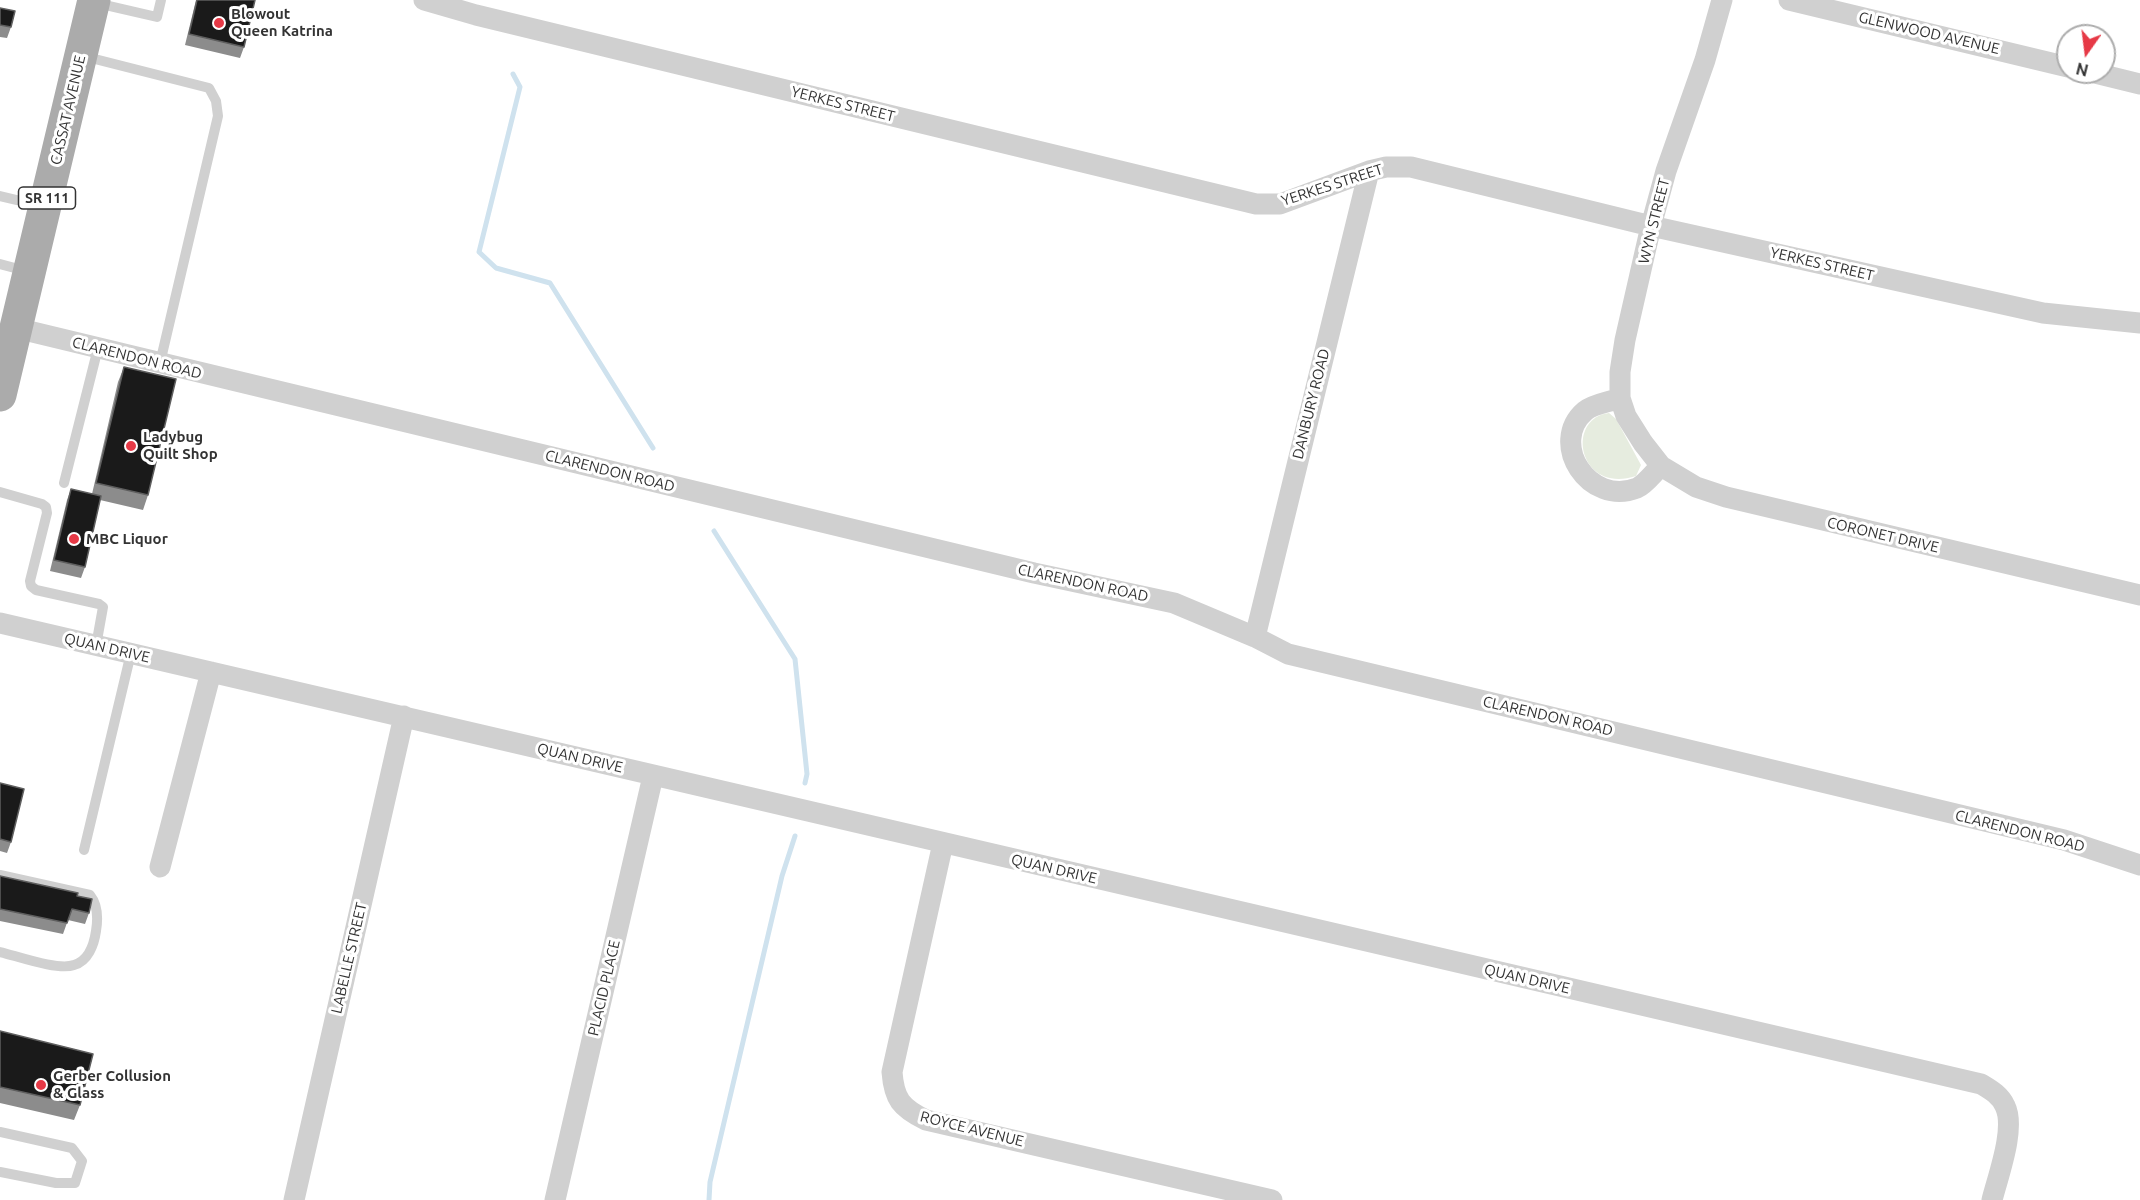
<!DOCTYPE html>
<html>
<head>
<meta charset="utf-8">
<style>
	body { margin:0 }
	#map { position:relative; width:2140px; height:1200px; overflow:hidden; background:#fff; font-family:Ubuntu,sans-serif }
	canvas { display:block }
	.north { position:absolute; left:2056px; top:24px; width:60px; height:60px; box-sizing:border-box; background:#fff; border:2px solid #adadad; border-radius:50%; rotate:194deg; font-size:16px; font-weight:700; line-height:24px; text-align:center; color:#333 }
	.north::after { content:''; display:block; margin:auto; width:21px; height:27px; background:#e63946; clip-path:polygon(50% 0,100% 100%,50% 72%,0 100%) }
</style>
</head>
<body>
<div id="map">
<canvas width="2140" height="1200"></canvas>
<div class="north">N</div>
</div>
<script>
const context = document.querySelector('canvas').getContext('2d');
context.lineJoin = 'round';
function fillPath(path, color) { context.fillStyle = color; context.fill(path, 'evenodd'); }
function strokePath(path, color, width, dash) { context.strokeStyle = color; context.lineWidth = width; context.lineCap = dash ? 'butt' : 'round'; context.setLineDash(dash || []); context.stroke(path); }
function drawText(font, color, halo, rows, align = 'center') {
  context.font = font + ' Ubuntu,sans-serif'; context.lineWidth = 6; context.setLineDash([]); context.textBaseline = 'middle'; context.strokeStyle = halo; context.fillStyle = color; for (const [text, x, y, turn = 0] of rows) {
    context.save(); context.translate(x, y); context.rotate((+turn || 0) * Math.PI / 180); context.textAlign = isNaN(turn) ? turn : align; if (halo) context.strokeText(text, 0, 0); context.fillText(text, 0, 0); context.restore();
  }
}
fillPath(new Path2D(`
	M1609,413L1616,419L1641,465L1636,476C1579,495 1564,419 1609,413Z`), '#e6ecdf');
strokePath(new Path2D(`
	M513,74L520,87L479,252L496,268L550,283L653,448
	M714,531L795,659L807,774L805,783
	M709,1200L710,1182L782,876L795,836`), '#cfe2ee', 5);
strokePath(new Path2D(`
	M96,3L157,17L161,0
	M83,56L209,88L216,101L218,116L160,363
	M0,196L42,206
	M0,264L26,271
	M64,483L98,348
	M0,492L42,504L46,507L47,513L30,581L31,586L36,590L99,604L103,607L96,646
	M84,850L131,653
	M0,875L90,895C98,905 98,919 96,931C94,945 88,961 74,965C58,971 17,956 0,952
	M0,1132L72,1148L82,1161L75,1183H56L0,1172`), '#d0d0d0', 10);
strokePath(new Path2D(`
	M424,0L476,15L1256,204H1280L1369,171L1386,167H1411L1651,226L2043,313L2140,323
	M1722,0L1705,60L1666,171L1651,226L1625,340L1620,372V398L1626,416L1643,443L1661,466L1696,487L1726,497L2140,595
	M1789,0L2068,67
	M2091,72L2140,84
	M16,328L1034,573L1174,603L1255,637L1288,654L2064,840L2140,865
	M1620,398C1610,402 1593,404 1585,411C1548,443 1589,507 1637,488C1646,484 1654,472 1661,466
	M0,623L1981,1084C1991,1090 2000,1095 2005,1106C2016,1128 1998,1176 1992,1200
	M1255,637L1369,171
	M943,843L892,1072C894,1099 901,1108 926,1120L1272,1200
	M160,867L211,672
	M294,1200L404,716
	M555,1200L653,776`), '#d0d0d0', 21);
strokePath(new Path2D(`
	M0,395L94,0`), '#ababab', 33);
fillPath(new Path2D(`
	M196,0H255L244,47L240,58L185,45Z
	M0,8L11,27L7,38L0,37Z
	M124,367L148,495L143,510L100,500L85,567L81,578L50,571L67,500L71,489L92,494L118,382Z
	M0,783L11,842L7,853L0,851Z
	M0,876L77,896L89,913L85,924L68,920L63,934L0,921Z
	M0,1031L80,1105L74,1120L0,1103Z`), '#8c8c8c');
const building = new Path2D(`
	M197,0H255L244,47L189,34Z
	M0,8L15,11L11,27L0,25Z
	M124,367L176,379L148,495L96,483Z
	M71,489L101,496L85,567L54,560Z
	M0,783L24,789L11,842L0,839Z
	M0,876L78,893L77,896L92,899L89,913L72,909L67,923L0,909Z
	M0,1031L93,1054L80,1105L0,1087Z`);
fillPath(building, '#1a1a1a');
strokePath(building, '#5f5f5f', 1.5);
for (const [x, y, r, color] of [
	[219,23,6,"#e63946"],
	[131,446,6,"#e63946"],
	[74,539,6,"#e63946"],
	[41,1085,6,"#e63946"]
]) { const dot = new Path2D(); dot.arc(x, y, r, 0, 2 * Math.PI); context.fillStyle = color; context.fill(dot); strokePath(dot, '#fff', 2); }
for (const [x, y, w] of [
	[47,198,57]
]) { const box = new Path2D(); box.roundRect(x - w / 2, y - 11, w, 22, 4.5); context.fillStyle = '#fff'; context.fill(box); strokePath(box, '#333', 1.5); }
drawText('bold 14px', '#333', null, [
	["SR 111",47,198]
]);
drawText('bold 15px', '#333', '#fff', [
	["Blowout",231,14],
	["Queen Katrina",231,31],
	["Ladybug",143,437],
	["Quilt Shop",143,454],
	["MBC Liquor",86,539],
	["Gerber Collusion",53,1076],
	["& Glass",53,1093]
], 'left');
drawText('15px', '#333', '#fff', [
	["GLENWOOD AVENUE",1929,33,13],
	["YERKES STREET",843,104,14],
	["CASSAT AVENUE",68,110,-77],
	["YERKES STREET",1332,185,-18],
	["WYN STREET",1654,221,-76],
	["YERKES STREET",1822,264,13],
	["CLARENDON ROAD",137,358,14],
	["DANBURY ROAD",1311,404,-76],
	["CLARENDON ROAD",610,471,14],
	["CORONET DRIVE",1883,535,13],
	["CLARENDON ROAD",1083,583,12],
	["QUAN DRIVE",107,648,13],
	["CLARENDON ROAD",1548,716,13],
	["QUAN DRIVE",580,758,13],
	["CLARENDON ROAD",2020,831,14],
	["QUAN DRIVE",1054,869,13],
	["LABELLE STREET",349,958,-77],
	["QUAN DRIVE",1527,979,13],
	["PLACID PLACE",604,988,-77],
	["ROYCE AVENUE",972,1129,14]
]);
</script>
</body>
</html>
